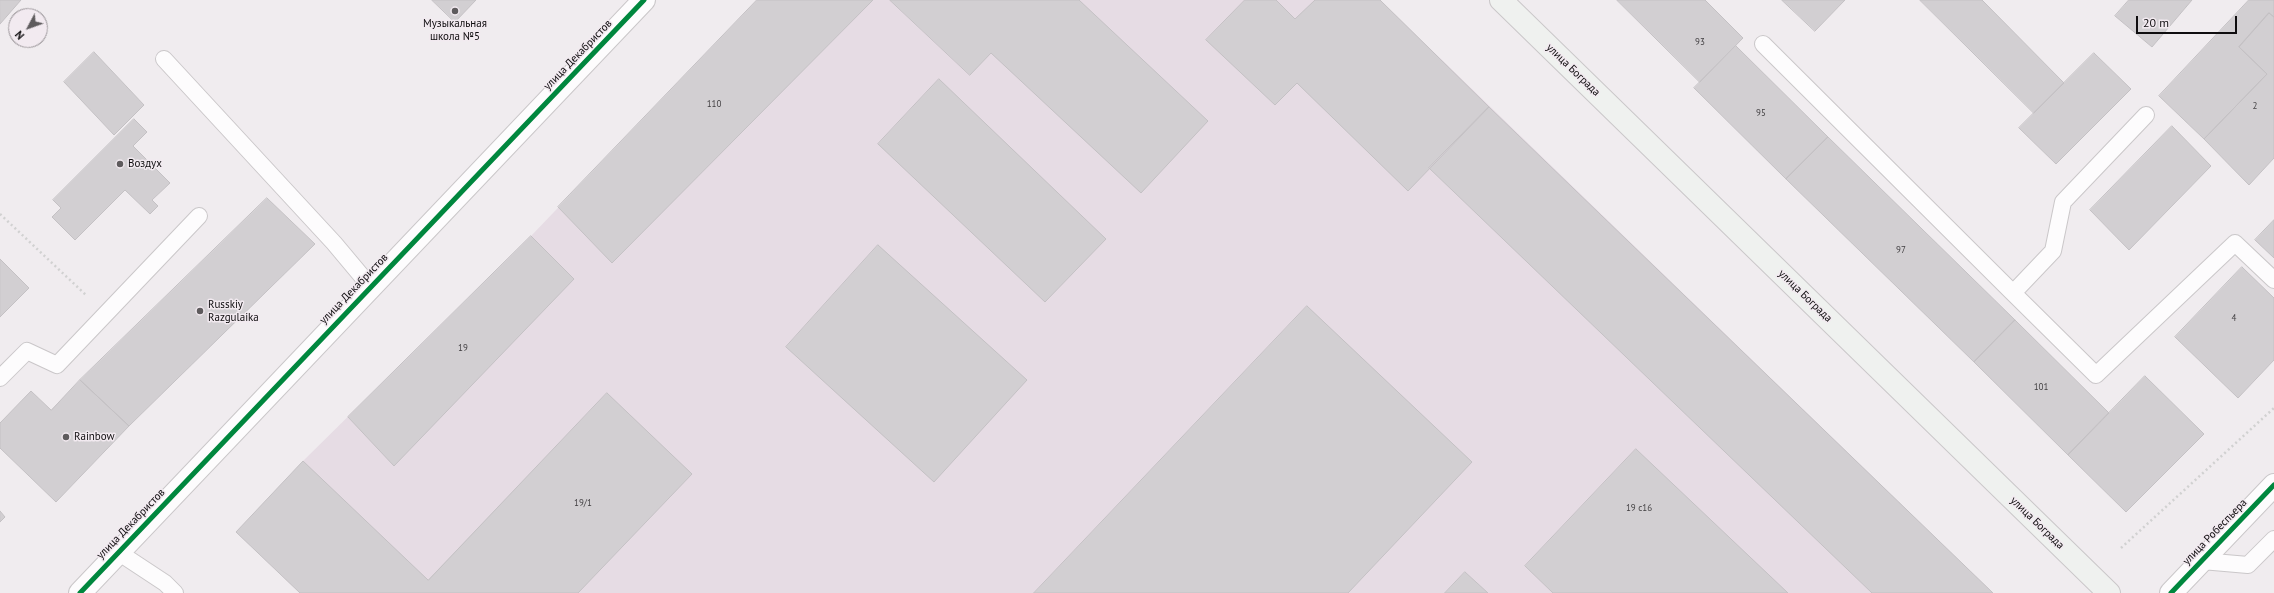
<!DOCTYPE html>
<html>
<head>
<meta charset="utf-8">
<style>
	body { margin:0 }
	#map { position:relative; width:2274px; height:593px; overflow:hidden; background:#f0ecef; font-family:"PT Sans",sans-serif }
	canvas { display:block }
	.north { position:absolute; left:8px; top:8px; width:40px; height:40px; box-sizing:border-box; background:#f2eaf0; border:1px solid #979296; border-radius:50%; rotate:229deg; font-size:11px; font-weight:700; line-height:16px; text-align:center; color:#0f0d0f }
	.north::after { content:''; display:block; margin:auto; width:14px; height:18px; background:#5e5b5d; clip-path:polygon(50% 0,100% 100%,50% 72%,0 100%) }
	.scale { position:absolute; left:2136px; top:16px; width:101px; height:18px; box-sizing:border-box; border:2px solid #0f0d0f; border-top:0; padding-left:5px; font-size:12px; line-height:14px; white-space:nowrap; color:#0f0d0f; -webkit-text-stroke:3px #f2eaf0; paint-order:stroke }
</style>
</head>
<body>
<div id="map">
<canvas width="2274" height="593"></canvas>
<div class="north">N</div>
<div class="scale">20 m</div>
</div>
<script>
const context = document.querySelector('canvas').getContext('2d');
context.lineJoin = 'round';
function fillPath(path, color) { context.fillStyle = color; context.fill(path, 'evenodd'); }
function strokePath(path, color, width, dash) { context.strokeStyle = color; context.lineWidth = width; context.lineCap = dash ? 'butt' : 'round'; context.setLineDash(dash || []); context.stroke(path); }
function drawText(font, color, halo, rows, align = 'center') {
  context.font = font + ' "PT Sans",sans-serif'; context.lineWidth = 3; context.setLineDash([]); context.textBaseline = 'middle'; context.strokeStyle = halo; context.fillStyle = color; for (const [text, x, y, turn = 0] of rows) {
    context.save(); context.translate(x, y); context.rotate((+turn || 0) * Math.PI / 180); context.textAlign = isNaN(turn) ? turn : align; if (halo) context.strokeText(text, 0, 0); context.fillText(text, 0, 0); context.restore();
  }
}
fillPath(new Path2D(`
	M757,0H1380L1993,593H300L236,532L303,461L531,236Z`), '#e6dce4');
const building = new Path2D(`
	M0,0H21L0,24Z
	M432,0H476L455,22Z
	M757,0H873L612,263L558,207Z
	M890,0H1079L1208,121L1141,193L991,53L970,75Z
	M1245,0H1276L1295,19L1315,0H1380L1489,107L1408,191L1297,83L1275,105L1206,40Z
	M1617,0H1705L1743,38L1700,82Z
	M1782,0H1845L1815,31Z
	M1920,0H1982L2064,83L2034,113Z
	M2129,0H2192L2152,47L2115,16Z
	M2249,0H2274V17L2269,13L2239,47L2267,74L2204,139L2159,96Z
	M2269,13L2274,17V158L2249,185L2204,139L2267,74L2239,47Z
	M1736,46L1828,137L1786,179L1694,88Z
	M94,52L144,105L114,135L64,82Z
	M2094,53L2131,89L2056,164L2019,128Z
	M939,79L1106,239L1045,302L878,144Z
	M1489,107L1993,593H1872L1429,168Z
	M134,119L147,132L133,146L170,183L152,200L158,206L150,214L125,190L75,240L52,217L61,208L53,200Z
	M2172,126L2211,166L2129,250L2090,210Z
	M1828,137L2015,320L1974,362L1786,179Z
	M267,198L315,244L129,426L80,380Z
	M2274,220V258L2255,240Z
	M531,236L574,279L394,466L348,417Z
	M878,245L1027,380L934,482L786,347Z
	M0,259L29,288L0,317Z
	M2242,267L2274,298V360L2238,398L2175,337Z
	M1307,306L1472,462L1348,593H1034Z
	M2015,320L2109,413L2068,455L1974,362Z
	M2145,376L2204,434L2126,512L2068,455Z
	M80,380L129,426L56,502L0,448V423L31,391L51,410Z
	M607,393L692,474L578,593H300L236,532L303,461L428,580Z
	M1636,449L1788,593H1553L1525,566Z
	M0,511L5,517L0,522Z
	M1465,572L1488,593H1445Z`);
fillPath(building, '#d2cfd2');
strokePath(building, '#c4c1c4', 1);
const service = new Path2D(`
	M1763,44L2013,293L2053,251L2063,202L2146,115
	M164,59L334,243L370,286
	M2013,293L2096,375L2235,243L2274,280
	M0,378L27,351L57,365L199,216
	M118,552L165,583L175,593
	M2202,561L2248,565L2274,539`);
const minor = new Path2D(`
	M2171,593L2274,485`);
const tertiary = new Path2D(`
	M80,593L644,0`);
const secondary = new Path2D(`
	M1501,0L2109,593`);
strokePath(service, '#cac7c9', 18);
strokePath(minor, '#cac7c9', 24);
strokePath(tertiary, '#cac7c9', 24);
strokePath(secondary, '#cac7c9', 24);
strokePath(new Path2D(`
	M0,214L87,296
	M2121,548L2274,408`), '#d1d1d1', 2.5, [2, 3]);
strokePath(service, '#fdfcfd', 16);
strokePath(minor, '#fdfcfd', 22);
strokePath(tertiary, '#fdfcfd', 22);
strokePath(secondary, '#eff1ef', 22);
strokePath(new Path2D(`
	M80,593L644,0
	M2171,593L2274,485`), '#00873e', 5);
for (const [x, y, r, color] of [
	[455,11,4,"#5e5b5d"],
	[120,164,4,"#5e5b5d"],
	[200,311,4,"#5e5b5d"],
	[66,437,4,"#5e5b5d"]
]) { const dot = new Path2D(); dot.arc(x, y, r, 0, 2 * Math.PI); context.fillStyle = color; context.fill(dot); strokePath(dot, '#f2eaf0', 1.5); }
drawText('9px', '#403e40', null, [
	["93",1700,42],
	["110",714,104],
	["2",2255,106],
	["95",1761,113],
	["97",1901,250],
	["4",2234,318],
	["19",463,348],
	["101",2041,387],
	["19/1",583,503],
	["19 с16",1639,508]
]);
drawText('11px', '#0f0d0f', '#f2eaf0', [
	["Музыкальная",455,24,"center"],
	["школа №5",455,37,"center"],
	["Воздух",128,164],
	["Russkiy",208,305],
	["Razgulaika",208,318],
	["Rainbow",74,437]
], 'left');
drawText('11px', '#0f0d0f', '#f2eaf0', [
	["улица Декабристов",578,55,-46],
	["улица Бограда",1573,70,44],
	["улица Декабристов",354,289,-46],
	["улица Бограда",1805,296,44],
	["улица Бограда",2037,523,44],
	["улица Декабристов",131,524,-46],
	["улица Робеспьера",2215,532,-46]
]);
</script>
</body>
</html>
